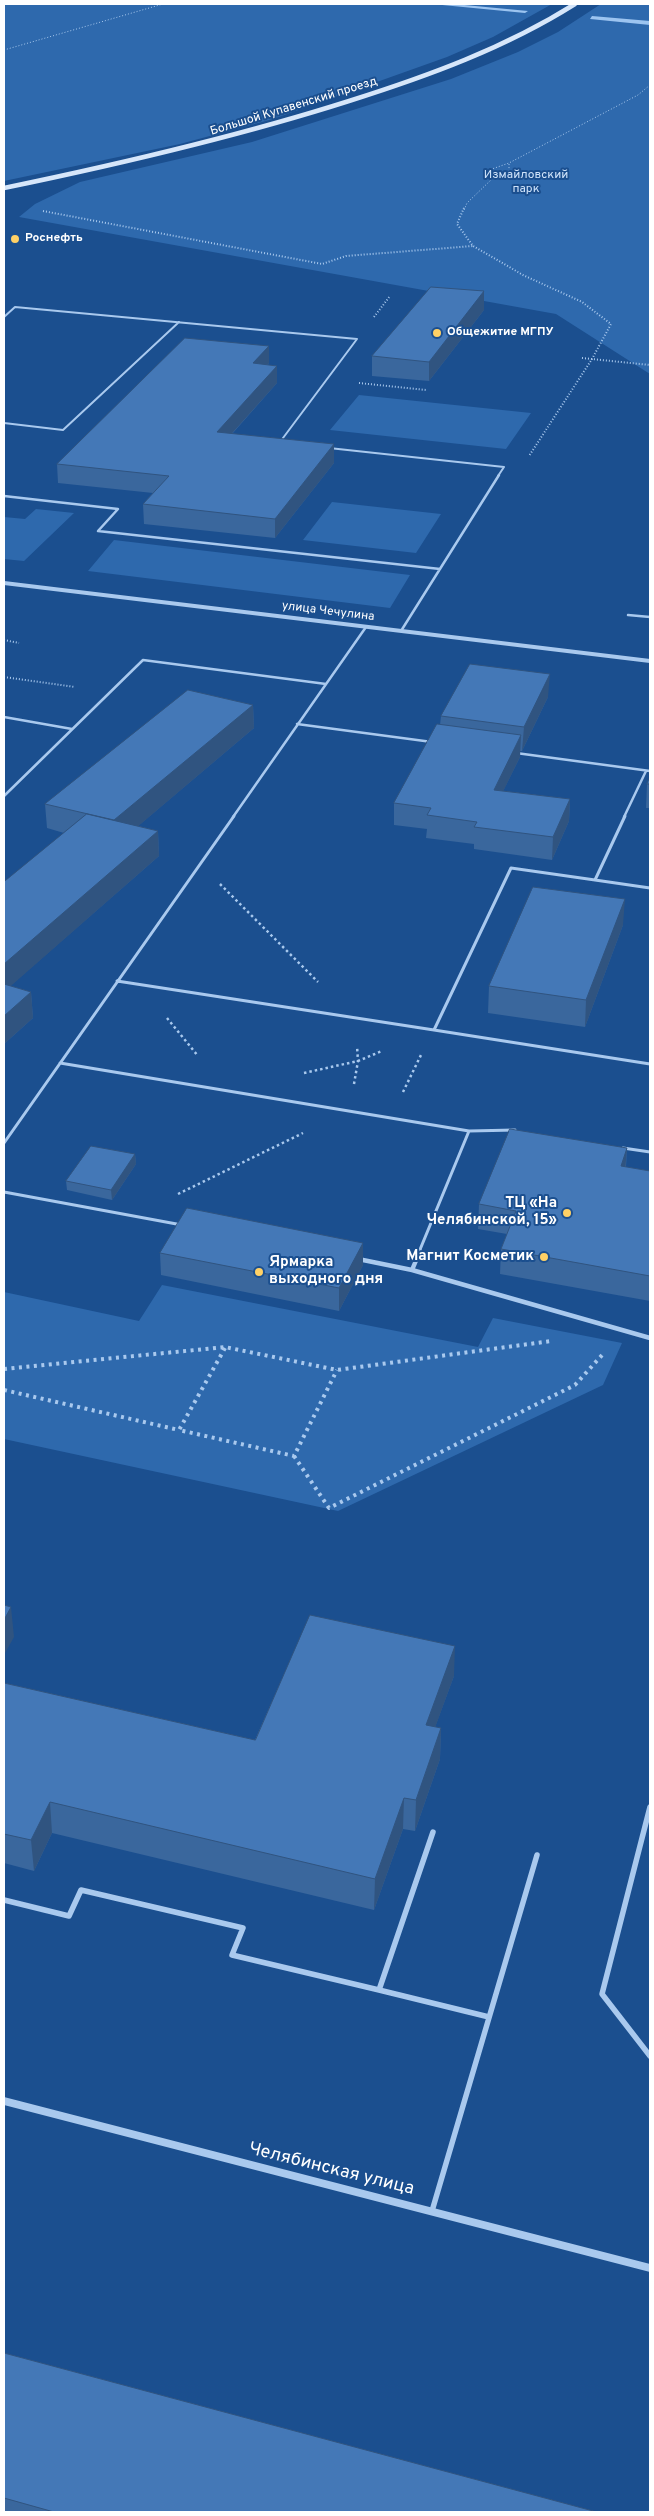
<!DOCTYPE html>
<html>
<head>
<meta charset="utf-8">
<style>
	body { margin:0 }
	#map { position:relative; width:654px; height:2516px; overflow:hidden; background:#1b4f8f; font-family:Overpass,sans-serif }
	canvas { display:block }
	.frame { position:absolute; inset:0; border:5px solid #fff; pointer-events:none }
</style>
</head>
<body>
<div id="map">
<canvas width="654" height="2516"></canvas>
<div class="frame"></div>
</div>
<script>
const context = document.querySelector('canvas').getContext('2d');
context.lineJoin = 'round';
function fillPath(path, color) { context.fillStyle = color; context.fill(path, 'evenodd'); }
function strokePath(path, color, width, dash) { context.strokeStyle = color; context.lineWidth = width; context.lineCap = dash ? 'butt' : 'round'; context.setLineDash(dash || []); context.stroke(path); }
function drawText(font, color, halo, rows, align = 'center') {
  context.font = font + ' Overpass,sans-serif'; context.lineWidth = 4; context.setLineDash([]); context.textBaseline = 'middle'; context.strokeStyle = halo; context.fillStyle = color; for (const [text, x, y, turn = 0] of rows) {
    context.save(); context.translate(x, y); context.rotate((+turn || 0) * Math.PI / 180); context.textAlign = isNaN(turn) ? turn : align; if (halo) context.strokeText(text, 0, 0); context.fillText(text, 0, 0); context.restore();
  }
}
fillPath(new Path2D(`
	M4,4H552L493,37L447,57L273,119L180,144L4,181Z
	M601,4H650V374L556,314L19,217L35,204L80,182L252,142L451,79L518,52L558,32Z
	M359,395L531,413L506,449L330,430Z
	M332,502L441,514L416,553L303,540Z
	M36,509L74,513L24,561L4,559V517L25,519Z
	M114,540L410,575L390,608L88,571Z
	M162,1285L478,1347L493,1318L622,1343L603,1385L338,1511L4,1439V1292L139,1321Z`), '#2e69ad');
fillPath(new Path2D(`
	M432,4H454L528,11L525,13Z
	M592,16L650,21V25L590,19Z`), '#9cc4f0');
strokePath(new Path2D(`
	M4,50L163,4
	M493,178L509,172V163
	M464,210L467,203L493,178L489,170L509,163L638,95L650,85`), '#a9c9ee', 1, [1, 2]);
strokePath(new Path2D(`
	M464,208L457,224L473,246L523,275L582,302L611,324L592,359L529,456
	M43,211L322,264L346,256L473,246
	M374,317L390,296
	M582,358L650,365
	M359,383L426,390
	M4,640L19,643
	M4,677L75,687`), '#a9c9ee', 2, [1, 2]);
strokePath(new Path2D(`
	M220,884L318,982
	M167,1018L198,1056
	M304,1073L358,1061L382,1051
	M354,1084L358,1061L357,1046
	M403,1092L421,1055
	M178,1194L303,1133`), '#a9c9ee', 2.5, [2.5, 3]);
strokePath(new Path2D(`
	M225,1348L179,1430L294,1456L337,1370
	M4,1369L225,1347L337,1370L551,1341
	M4,1390L179,1430
	M294,1456L329,1508L575,1385L603,1354`), '#a9c9ee', 4, [3, 4.5]);
strokePath(new Path2D(`
	M4,317L15,307L357,339
	M4,423L63,430L179,322
	M280,442L357,339
	M329,448L504,467L498,476`), '#a9c9ee', 2);
strokePath(new Path2D(`
	M4,496L118,509L98,531L440,569
	M628,615L650,617
	M401,631L499,475
	M4,717L72,729
	M297,724L432,742
	M516,753L650,771
	M4,796L143,660L326,684
	M233,817L366,627
	M624,817L646,771`), '#a9c9ee', 2.5);
strokePath(new Path2D(`
	M595,880L650,888
	M117,981L434,1030L511,868L595,880L625,816
	M434,1030L650,1064
	M60,1063L469,1131L419,1252
	M469,1131L515,1130
	M4,1143L234,816
	M623,1148L650,1152
	M4,1192L182,1225`), '#a9c9ee', 3);
strokePath(new Path2D(`
	M358,1259L412,1270L650,1338
	M412,1270L420,1251`), '#a9c9ee', 4.5);
strokePath(new Path2D(`
	M650,1807L602,1994L650,2056
	M4,1900L69,1916L81,1890L243,1928L232,1955L379,1990L433,1832
	M379,1990L489,2017
	M432,2211L537,1855`), '#a9c9ee', 5.5);
strokePath(new Path2D(`
	M4,583L650,661`), '#a9c9ee', 4);
strokePath(new Path2D(`
	M4,2101L650,2268`), '#a9c9ee', 8);
strokePath(new Path2D(`
	M4,188C120,164 236,137 349,101C428,76 505,48 575,4`), '#d6e6fa', 4.5);
fillPath(new Path2D(`
	M484,310L429,381L372,376V356Z
	M269,363L268,365L277,366V383L232,434L334,444V463L275,538L144,524L143,504L153,493L58,483L57,464Z
	M548,697L522,751H520V757L503,791L570,799L569,821L552,860L474,849V844L426,838L427,829L394,825V803L440,725L441,716Z
	M253,705L254,728L138,826L158,831L159,856L10,986L31,992L33,1018L4,1044V882L64,833L47,828L45,804Z
	M650,777V808H646L647,784Z
	M623,925L585,1027L488,1013L489,986Z
	M627,1148L626,1167L650,1171V1301L500,1274L501,1249L507,1234L478,1229L479,1204Z
	M135,1154L136,1164L112,1200L67,1190L66,1181Z
	M160,1253L363,1265L339,1311L161,1275Z
	M454,1676L435,1727L441,1728L440,1759L415,1831L403,1829L374,1910L52,1833L34,1871L4,1863V1683L255,1740Z
	M4,2353L597,2512H4Z`), '#3a679d');
fillPath(new Path2D(`
	M484,291V310L429,381V362Z
	M269,346V363L253,381V363Z
	M277,366V383L217,450V432Z
	M334,444V463L275,538V519Z
	M550,674L548,697L522,751L524,727Z
	M253,705L254,728L116,845L114,820Z
	M521,735L520,757L493,812L494,790Z
	M570,799L569,821L552,860L553,837Z
	M158,831L159,856L4,992V964Z
	M625,899L623,925L585,1027L586,1000Z
	M31,992L33,1018L4,1044V1016Z
	M627,1148L625,1172L621,1166Z
	M135,1154L136,1164L112,1200L111,1190Z
	M363,1243V1265L339,1311V1288Z
	M11,1607L14,1637L4,1655V1620Z
	M455,1646L454,1676L425,1755L426,1725Z
	M441,1728L440,1759L415,1831L416,1800Z
	M404,1798L403,1829L374,1910L375,1879Z
	M50,1802L52,1833L34,1871L31,1840Z`), '#305480');
const building = new Path2D(`
	M431,287L484,291L429,362L372,356Z
	M185,338L269,346L253,363L277,366L217,432L334,444L275,519L143,504L169,476L57,464Z
	M470,664L550,674L524,727L441,716Z
	M188,690L253,705L114,820L45,804Z
	M437,724L521,735L494,790L570,799L553,837L474,827L477,822L427,815L431,808L394,803Z
	M650,777V784H647Z
	M87,814L158,831L4,964V882Z
	M533,887L625,899L586,1000L489,986Z
	M4,984L31,992L4,1016Z
	M510,1129L627,1148L621,1166L650,1171V1276L501,1249L516,1211L479,1204Z
	M91,1146L135,1154L111,1190L66,1181Z
	M187,1208L363,1243L339,1288L160,1253Z
	M4,1605L11,1607L4,1620Z
	M310,1615L455,1646L426,1725L441,1728L416,1800L404,1798L375,1879L50,1802L31,1840L4,1834V1683L255,1740Z
	M4,2353L597,2512H54L4,2498Z`);
fillPath(building, '#4478b7');
strokePath(building, '#305480', 1);
for (const [x, y, r, color] of [
	[15,239,5,"#ffd166"],
	[437,333,5,"#ffd166"],
	[567,1213,5,"#ffd166"],
	[544,1257,5,"#ffd166"],
	[259,1272,5,"#ffd166"]
]) { const dot = new Path2D(); dot.arc(x, y, r, 0, 2 * Math.PI); context.fillStyle = color; context.fill(dot); strokePath(dot, '#1b4f8f', 2); }
drawText('12px', '#fff', '#1b4f8f', [
	["Большой Купавенский проезд",294,107,-17],
	["улица Чечулина",328,612,7]
]);
drawText('12px', '#cfe3fa', '#1b4f8f', [
	["Измайловский",526,176],
	["парк",526,190]
]);
drawText('bold 12px', '#fff', '#1b4f8f', [
	["Роснефть",25,239],
	["Общежитие МГПУ",447,333]
], 'left');
drawText('bold 15px', '#fff', '#1b4f8f', [
	["ТЦ «На",557,1204],
	["Челябинской, 15»",557,1221],
	["Магнит Косметик",534,1257],
	["Ярмарка",269,1263,"left"],
	["выходного дня",269,1280,"left"]
], 'right');
drawText('18px', '#fff', '#1b4f8f', [
	["Челябинская улица",331,2170,14]
]);
</script>
</body>
</html>
